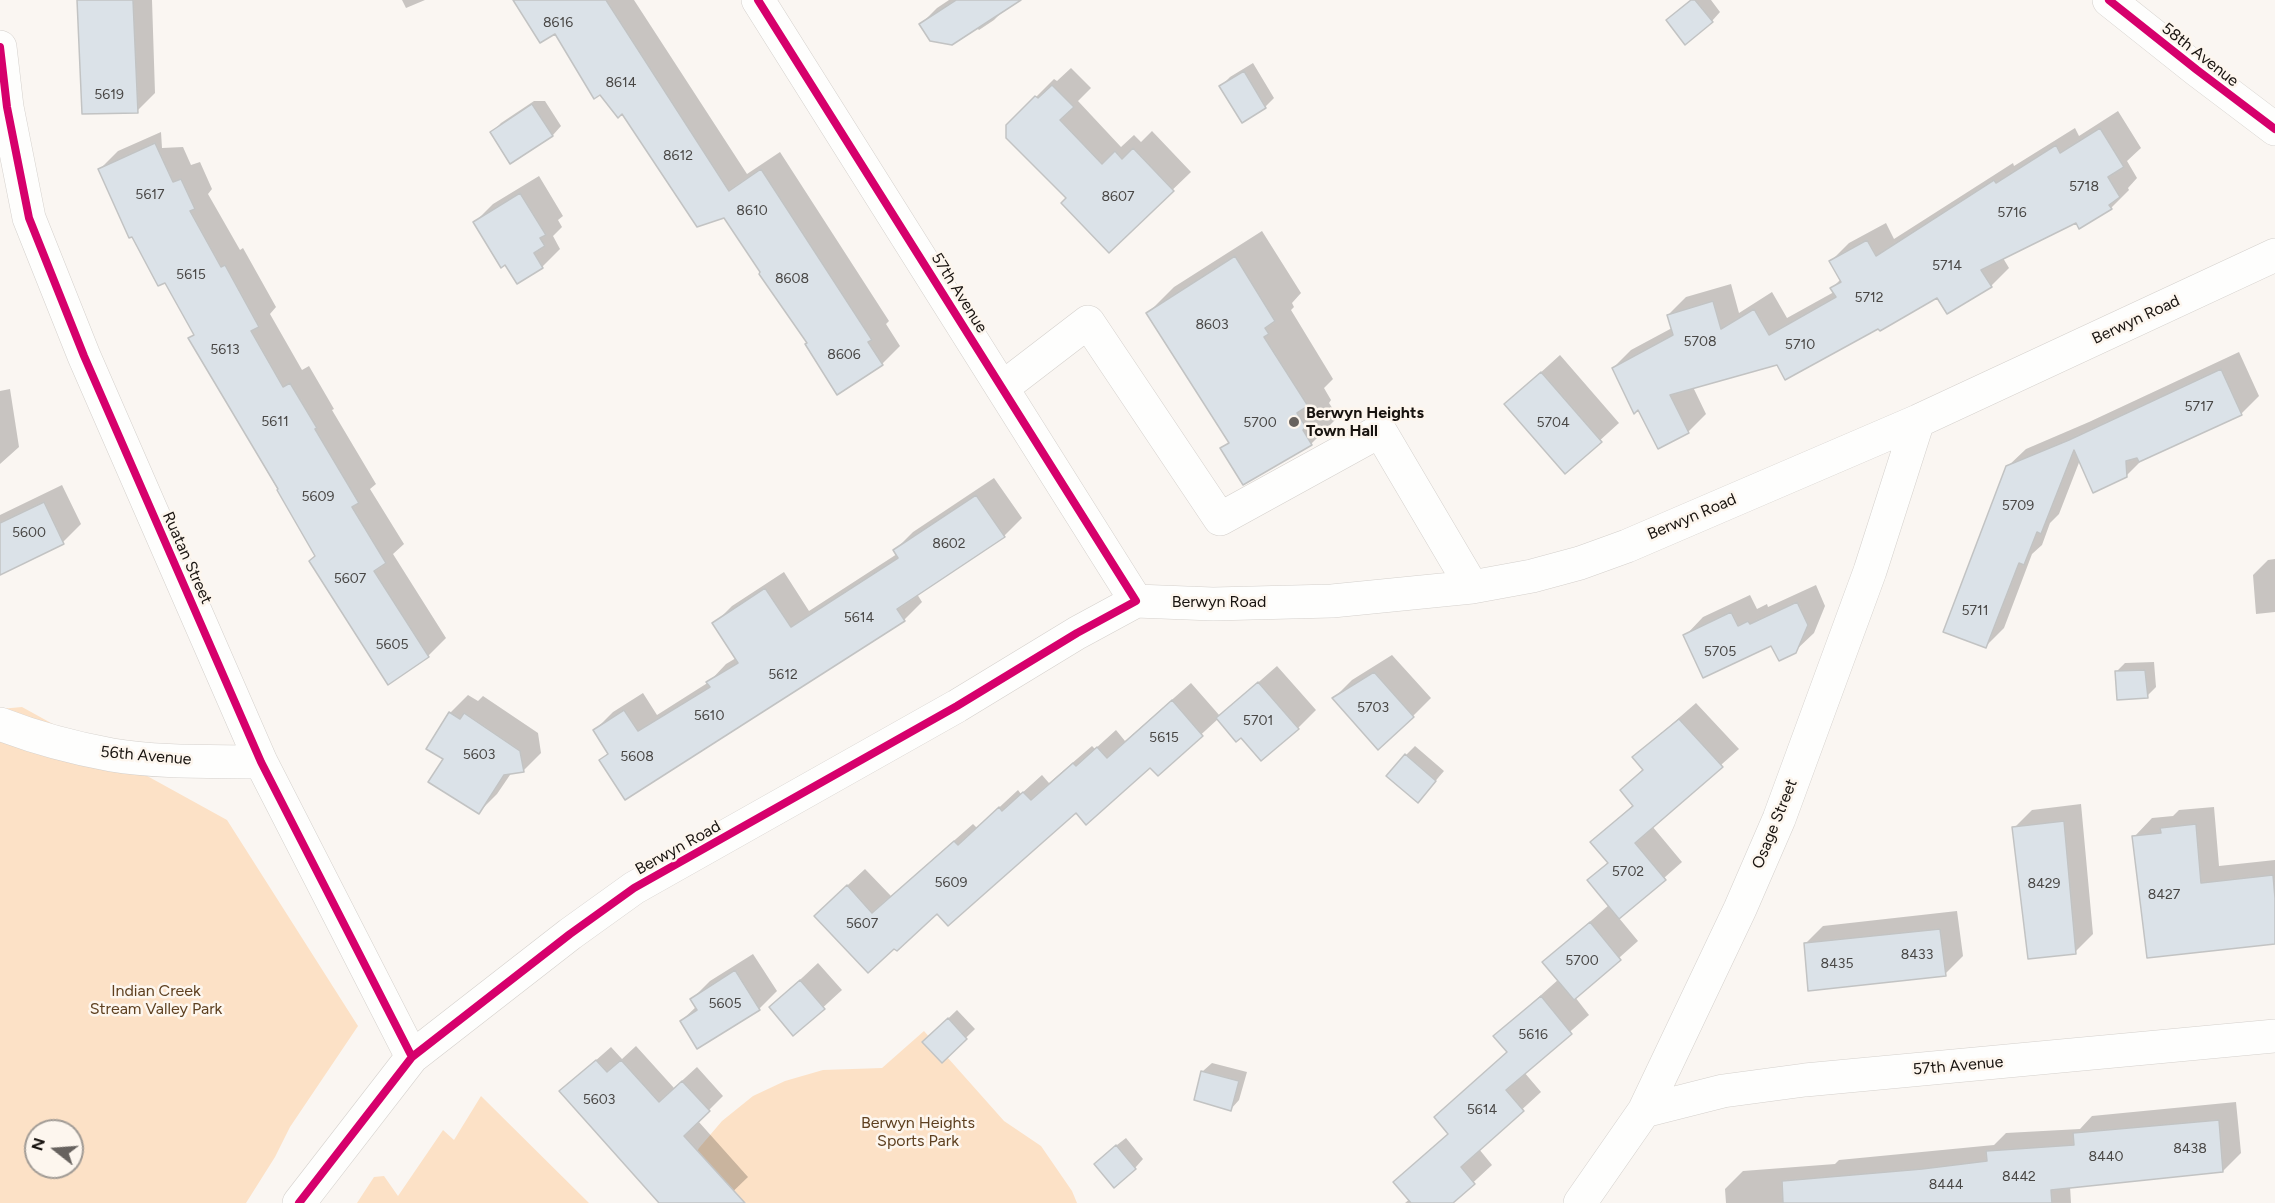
<!DOCTYPE html>
<html>
<head>
<meta charset="utf-8">
<style>
	body { margin:0 }
	#map { position:relative; width:2275px; height:1203px; overflow:hidden; background:#faf6f2; font-family:Figtree,sans-serif }
	canvas { display:block }
	.north { position:absolute; left:24px; top:1119px; width:60px; height:60px; box-sizing:border-box; background:#fdf6ee; border:2px solid #a19b95; border-radius:50%; rotate:287deg; font-size:16px; font-weight:700; line-height:24px; text-align:center; color:#18130f }
	.north::after { content:''; display:block; margin:auto; width:21px; height:27px; background:#67625e; clip-path:polygon(50% 0,100% 100%,50% 72%,0 100%) }
</style>
</head>
<body>
<div id="map">
<canvas width="2275" height="1203"></canvas>
<div class="north">N</div>
</div>
<script>
const context = document.querySelector('canvas').getContext('2d');
context.lineJoin = 'round';
function fillPath(path, color) { context.fillStyle = color; context.fill(path, 'evenodd'); }
function strokePath(path, color, width, dash) { context.strokeStyle = color; context.lineWidth = width; context.lineCap = dash ? 'butt' : 'round'; context.setLineDash(dash || []); context.stroke(path); }
function drawText(font, color, halo, rows, align = 'center') {
  context.font = font + ' Figtree,sans-serif'; context.lineWidth = 5; context.setLineDash([]); context.textBaseline = 'middle'; context.strokeStyle = halo; context.fillStyle = color; for (const [text, x, y, turn = 0] of rows) {
    context.save(); context.translate(x, y); context.rotate((+turn || 0) * Math.PI / 180); context.textAlign = isNaN(turn) ? turn : align; if (halo) context.strokeText(text, 0, 0); context.fillText(text, 0, 0); context.restore();
  }
}
fillPath(new Path2D(`
	M22,707L227,820L358,1026L290,1127L275,1157L246,1203H0V709ZM36,1131H72V1167H36Z
	M924,1031L1004,1121L1041,1146L1072,1191L1077,1203H677L683,1177L699,1148L722,1121L753,1096L785,1081L823,1070L882,1068Z
	M481,1096L589,1203H357L374,1177L384,1176L398,1196L443,1130L454,1140Z`), '#fce1c6');
fillPath(new Path2D(`
	M79,0H152L155,93L137,111Z
	M402,0H425L406,8Z
	M515,0H634L747,174L780,152L889,321L886,324L900,346L882,364L808,343L725,216L623,112L555,32Z
	M949,0H1010V4L994,20L979,30L976,27L921,24L937,8Z
	M1691,0H1711L1720,12L1712,21L1676,12Z
	M1253,63L1274,98L1265,107L1221,86L1230,77Z
	M1071,68L1091,88L1078,101L1121,147L1134,135L1141,142L1152,131L1191,172L1109,251L1068,198L1007,126L1054,79L1057,81Z
	M534,101H545L561,126L553,135L511,162L492,132L501,123Z
	M2118,111L2141,148L2127,161L2137,178L2128,188L2129,190L2111,208L2077,221L2003,258L2009,268L1991,286L1937,296L1879,327L1777,363L1693,387L1706,414L1688,432L1639,408L1613,368L1631,350L1672,328L1668,315L1686,297L1731,284L1739,313L1772,292L1787,318L1834,292L1832,288L1841,279L1831,261L1849,243L1886,223L1894,239L2013,163L2014,166L2075,128L2079,136Z
	M161,132L162,148L183,147L191,165L200,162L212,189L208,194L240,250L243,248L276,307L270,314L302,370L309,366L334,409L332,410L376,484L370,489L404,544L393,554L446,638L428,656L388,683L316,555L190,339L195,334L100,169L118,151Z
	M539,176L563,216L558,220L562,227L553,236L560,249L542,267L475,222L493,204Z
	M1262,231L1301,293L1292,303L1294,307L1291,310L1333,379L1324,388L1331,400L1329,403L1338,417L1311,444L1222,448L1230,441L1148,313L1174,287Z
	M2239,352L2259,396L2241,414L2144,458L2127,475L2080,460L2059,514L2050,523L2042,545L2032,554L2004,628L1986,646L2007,467L2026,449L2089,422Z
	M1560,355L1619,423L1565,472L1506,404Z
	M10,389L19,447L0,464V391Z
	M994,478L1022,518L1004,536L917,594L922,602L904,620L601,760L609,752L595,730L613,712L643,693L657,715L709,682L726,664L736,658L714,624L732,606L784,572L809,611L897,554L895,550L913,532Z
	M62,485L81,524L63,542L0,573V515Z
	M2275,559V612L2256,614L2253,575L2268,560Z
	M1816,585L1825,606L1814,633L1795,651L1772,644L1685,636L1703,617L1750,595L1757,609L1767,604L1768,607Z
	M1392,655L1431,698L1413,716L1334,698L1352,680Z
	M2154,662L2156,687L2147,696L2116,672L2125,663Z
	M1277,666L1316,710L1298,728L1241,736L1218,719L1158,774L1150,766L1076,811L938,912L897,949L834,898L865,869L891,896L973,824L977,828L1018,790L1021,794L1042,775L1049,783L1092,746L1095,749L1116,730L1125,741L1191,683L1220,716Z
	M468,695L478,701L483,696L538,733L541,753L523,771L512,772L497,794L479,812L445,759L450,713Z
	M1696,703L1739,749L1652,826L1682,862L1619,918L1638,941L1575,997L1589,1015L1524,1072L1541,1092L1479,1149L1492,1165L1451,1203H1405L1410,1199L1395,1182L1449,1133L1436,1117L1508,1051L1495,1036L1559,979L1544,962L1609,905L1590,881L1608,862L1592,842L1634,804L1622,790L1644,768L1634,757Z
	M1415,746L1444,771L1426,792L1406,755Z
	M2081,804L2093,934L2075,952L2014,828L2032,810Z
	M2214,807L2219,866L2275,860V943L2134,837L2152,818L2173,816L2179,810Z
	M1957,911L1963,956L1945,974L1805,944L1823,926Z
	M753,954L777,991L759,1009L698,1047L681,1021L697,1006L692,999L710,981Z
	M818,963L842,990L794,1034L771,1007Z
	M957,1010L975,1029L942,1061L933,1033Z
	M636,1046L674,1088L697,1067L723,1096L698,1121L748,1177L721,1203H662L561,1091L611,1047L622,1059Z
	M1212,1063L1247,1072L1239,1100L1231,1109L1196,1099L1203,1071Z
	M2236,1102L2241,1153L2223,1171L2070,1186L2071,1203H1726L1725,1189L1743,1171L1835,1164L1839,1160L1994,1145L2006,1133L2080,1129L2092,1116Z
	M1126,1138L1143,1159L1135,1168L1104,1155Z`), '#0003');
const building = new Path2D(`
	M77,0H133L138,113L82,114Z
	M513,0H606L729,191L761,169L872,340L868,342L883,365L837,395L805,344L807,343L759,274L760,272L724,218L697,227L622,114L618,118L600,95L594,99L555,34L540,43Z
	M956,0H1021L952,45L930,41L919,24Z
	M1691,0H1695L1713,22L1685,45L1666,20Z
	M1244,71L1266,108L1242,123L1219,86Z
	M1052,85L1074,107L1060,120L1102,164L1115,151L1122,159L1133,148L1174,191L1109,253L1061,203L1066,198L1006,138V125L1035,96L1038,98Z
	M532,104L553,136L510,164L490,132Z
	M2100,128L2124,167L2108,177L2120,197L2109,205L2112,209L2079,229L2076,223L1981,270L1992,287L1947,314L1937,298L1880,331L1878,329L1785,380L1777,365L1670,395L1689,433L1658,449L1638,410L1634,414L1612,368L1673,335L1667,315L1713,301L1721,329L1754,309L1769,335L1836,297L1830,288L1841,282L1829,261L1867,240L1876,256L1994,180L1996,183L2056,145L2060,153Z
	M155,143L173,182L181,179L195,209L190,211L221,267L225,265L259,327L251,331L283,387L290,383L317,428L315,429L359,503L352,507L386,563L374,571L429,657L388,685L309,561L315,556L277,490L278,489L188,338L194,335L165,283L158,286L132,237L129,238L98,169Z
	M520,193L546,235L540,238L545,246L534,253L543,268L517,284L505,265L501,268L473,222Z
	M1235,256L1275,321L1265,328L1269,334L1264,337L1308,406L1297,413L1306,427L1303,430L1312,445L1243,485L1220,448L1229,443L1146,313Z
	M2221,369L2242,415L2139,462L2137,458L2126,461L2127,477L2093,493L2074,450L2041,534L2037,532L2024,565L2019,563L1986,648L1943,632L2006,466L2069,440Z
	M1541,372L1602,442L1565,474L1504,404Z
	M976,495L1005,537L897,609L905,621L625,800L599,760L608,754L593,730L624,710L638,731L710,687L706,682L738,663L712,623L765,588L791,627L898,558L893,550Z
	M44,502L64,544L0,575V523Z
	M1797,602L1808,625L1796,653L1779,661L1771,646L1703,678L1683,635L1731,612L1738,626L1748,621L1750,624Z
	M2145,670L2148,698L2117,700L2115,671Z
	M1374,672L1414,717L1378,750L1332,698Z
	M1258,682L1299,729L1261,761L1241,738L1236,742L1216,718Z
	M1172,700L1203,736L1158,776L1150,768L1086,825L1076,813L948,926L937,914L897,951L894,949L868,973L814,916L847,885L872,913L954,841L958,845L999,807L1002,811L1023,792L1031,800L1073,763L1076,766L1097,747L1107,758Z
	M449,712L460,719L464,713L520,751L524,772L504,775L479,814L428,782L443,759L426,749Z
	M1679,719L1723,767L1635,843L1666,880L1619,919L1587,880L1608,863L1590,842L1633,806L1620,790L1643,770L1632,757Z
	M1405,754L1436,781L1418,803L1386,776Z
	M2064,821L2076,954L2028,959L2012,827Z
	M2196,824L2201,883L2273,875L2275,898V944L2147,958L2132,836L2161,833L2160,828Z
	M1590,922L1621,960L1574,1000L1542,962Z
	M1940,929L1946,976L1808,991L1804,943Z
	M735,970L760,1010L697,1049L680,1021L697,1010L690,999Z
	M800,980L825,1009L793,1036L769,1007Z
	M1541,996L1572,1034L1506,1090L1524,1111L1461,1167L1475,1184L1453,1203H1411L1393,1182L1448,1134L1434,1117L1507,1052L1493,1036Z
	M948,1018L967,1039L942,1063L922,1042Z
	M596,1060L607,1072L621,1060L659,1102L682,1081L710,1111L684,1136L745,1203H659L559,1091Z
	M1201,1071L1239,1081L1231,1111L1194,1100Z
	M2219,1120L2223,1172L2051,1190L2052,1203H1783L1782,1181L1922,1169L1987,1161L1986,1151L2074,1145L2073,1133Z
	M1116,1145L1136,1169L1114,1188L1094,1164Z`);
fillPath(building, '#dbe2e8');
strokePath(building, '#c2c3c3', 1.5);
const minor = new Path2D(`
	M758,0L1136,601
	M2109,0L2197,70L2275,129
	M0,47L7,107L29,218L84,356L261,762L412,1057
	M1002,388L1088,322L1220,519L1380,431L1472,587
	M0,724C36,738 74,748 112,755C160,763 212,761 261,762
	M1644,1111L1723,1091L1805,1080L2275,1036
	M299,1203L412,1057L570,934L634,888L957,706L1077,633L1136,601L1213,604L1332,601L1472,587L1532,576L1580,563L1627,546L1918,421L2275,255
	M1580,1203L1644,1111L1740,909L1779,819L1870,571L1918,421`);
strokePath(minor, '#d4d0cc', 34);
strokePath(minor, '#fefefd', 33);
strokePath(new Path2D(`
	M2109,0L2197,70L2275,129
	M0,47L7,107L29,218L84,356L261,762L412,1057
	M299,1203L412,1057L570,934L634,888L957,706L1077,633L1136,601L758,0`), '#d6006c', 8);
for (const [x, y, r, color] of [
	[1294,422,6,"#67625e"]
]) { const dot = new Path2D(); dot.arc(x, y, r, 0, 2 * Math.PI); context.fillStyle = color; context.fill(dot); strokePath(dot, '#fdf6ee', 2); }
drawText('14px', '#494745', null, [
	["8616",558,23],
	["8614",621,83],
	["5619",109,95],
	["8612",678,156],
	["5718",2084,187],
	["5617",150,195],
	["8607",1118,197],
	["8610",752,211],
	["5716",2012,213],
	["5714",1947,266],
	["5615",191,275],
	["8608",792,279],
	["5712",1869,298],
	["8603",1212,325],
	["5708",1700,342],
	["5710",1800,345],
	["5613",225,350],
	["8606",844,355],
	["5717",2199,407],
	["5611",275,422],
	["5700",1260,423],
	["5704",1553,423],
	["5609",318,497],
	["5709",2018,506],
	["5600",29,533],
	["8602",949,544],
	["5607",350,579],
	["5711",1975,611],
	["5614",859,618],
	["5605",392,645],
	["5705",1720,652],
	["5612",783,675],
	["5703",1373,708],
	["5610",709,716],
	["5701",1258,721],
	["5615",1164,738],
	["5603",479,755],
	["5608",637,757],
	["5702",1628,872],
	["5609",951,883],
	["8429",2044,884],
	["8427",2164,895],
	["5607",862,924],
	["8433",1917,955],
	["5700",1582,961],
	["8435",1837,964],
	["5605",725,1004],
	["5616",1533,1035],
	["5603",599,1100],
	["5614",1482,1110],
	["8438",2190,1149],
	["8440",2106,1157],
	["8442",2019,1177],
	["8444",1946,1185]
]);
drawText('16px', '#18130f', '#fdf6ee', [
	["58th Avenue",2200,55,38],
	["57th Avenue",959,293,58],
	["Berwyn Road",2136,320,-25],
	["Berwyn Road",1692,517,-23],
	["Ruatan Street",187,558,66],
	["Berwyn Road",1219,602],
	["56th Avenue",146,756,5],
	["Osage Street",1775,824,-68],
	["Berwyn Road",678,848,-29],
	["57th Avenue",1958,1066,-5]
]);
drawText('bold 16px', '#18130f', '#fdf6ee', [
	["Berwyn Heights",1306,413],
	["Town Hall",1306,431]
], 'left');
drawText('16px', '#5e4020', '#fdf6ee', [
	["Indian Creek",156,991],
	["Stream Valley Park",156,1009],
	["Berwyn Heights",918,1123],
	["Sports Park",918,1141]
]);
</script>
</body>
</html>
